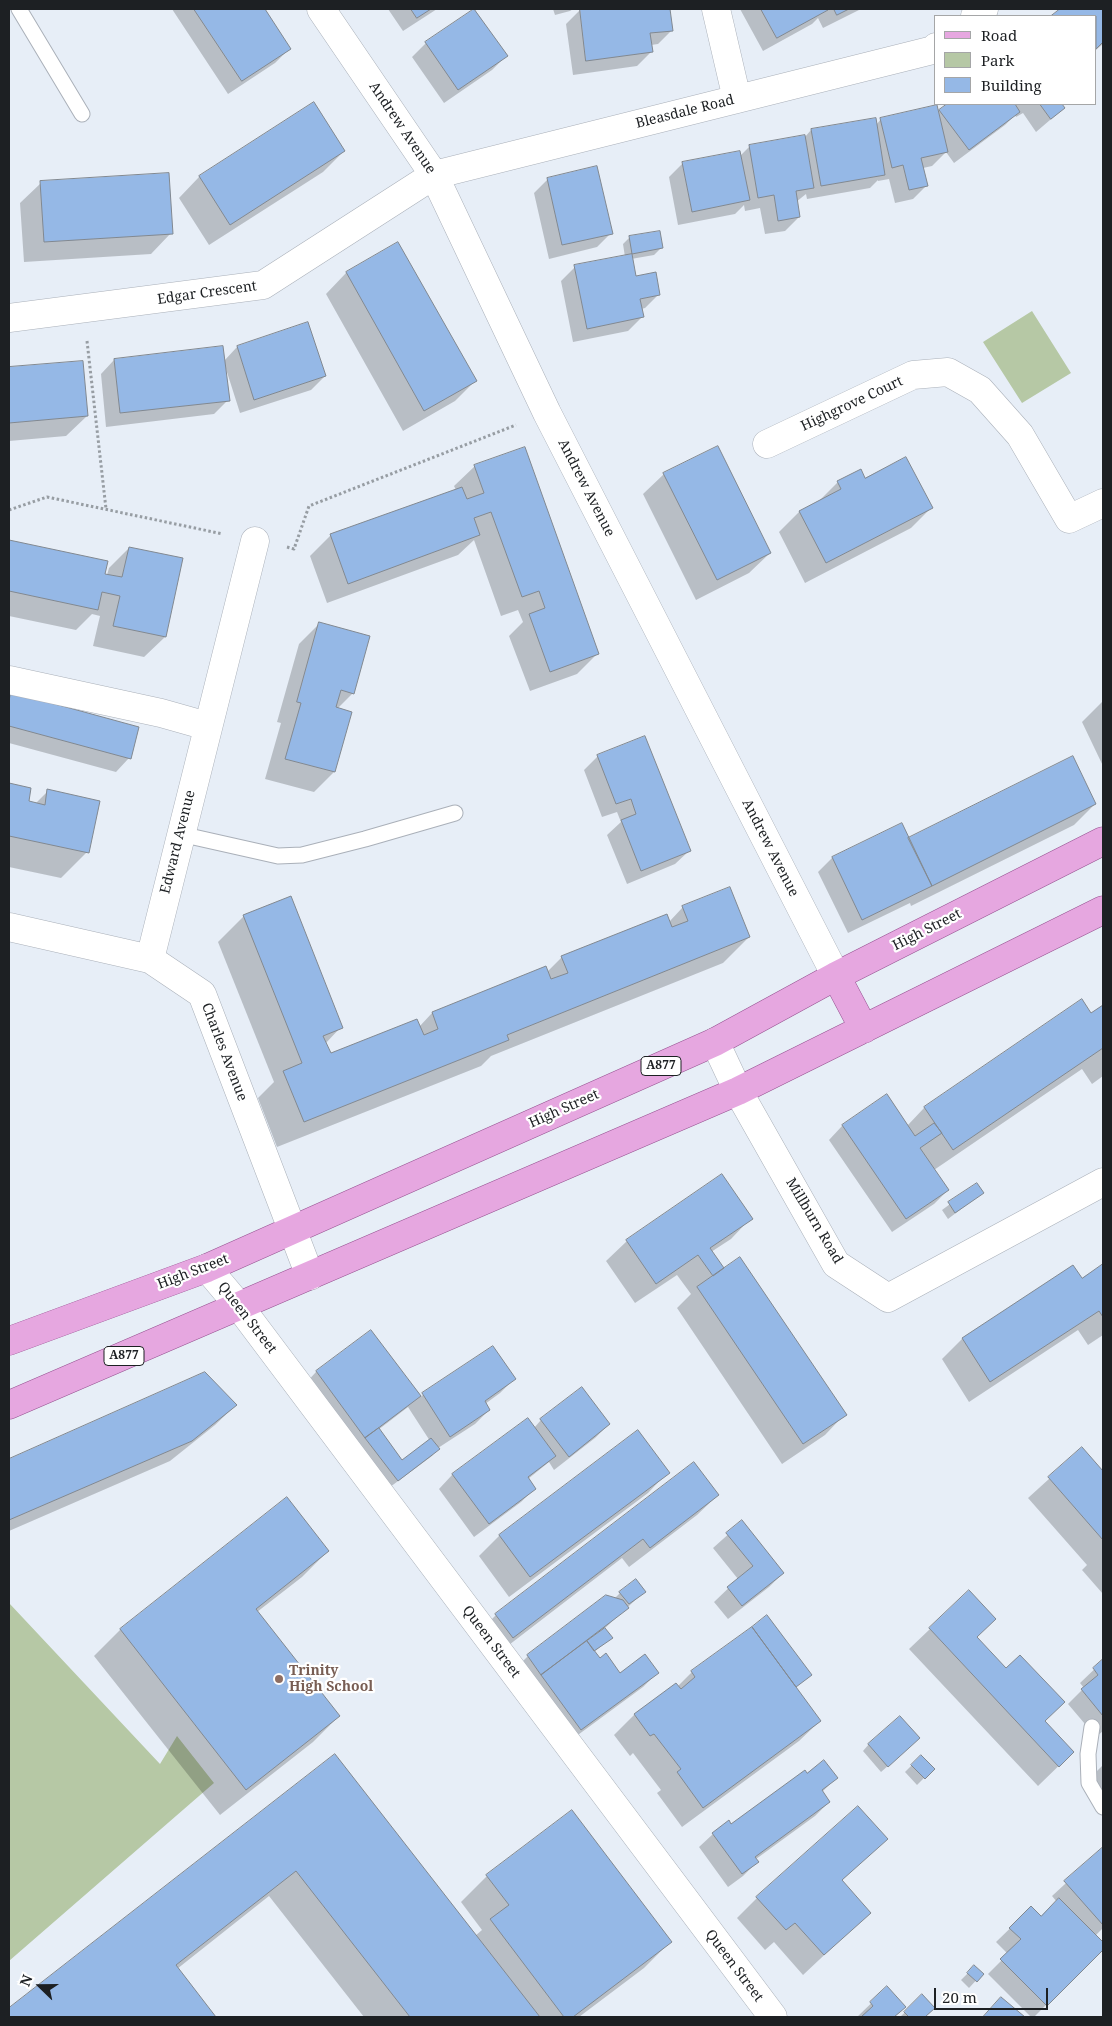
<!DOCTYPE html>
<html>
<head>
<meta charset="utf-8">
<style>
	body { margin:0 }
	#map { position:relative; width:1112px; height:2026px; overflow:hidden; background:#e7eef7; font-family:"Noto Serif",serif }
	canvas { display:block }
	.frame { position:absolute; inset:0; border:10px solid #1d2023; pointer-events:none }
	.legend { position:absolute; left:934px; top:15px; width:162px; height:90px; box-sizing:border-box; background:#fff; border:1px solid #a5a6a7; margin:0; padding:6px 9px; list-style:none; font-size:15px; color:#1d2023 }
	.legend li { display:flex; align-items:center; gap:10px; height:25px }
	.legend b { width:25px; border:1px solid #a5a6a7 }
	.north { position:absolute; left:15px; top:1961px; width:50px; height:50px; -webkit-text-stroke:4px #fff; paint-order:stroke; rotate:292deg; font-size:14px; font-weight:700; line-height:20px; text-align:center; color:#1d2023 }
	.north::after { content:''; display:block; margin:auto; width:18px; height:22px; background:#1d2023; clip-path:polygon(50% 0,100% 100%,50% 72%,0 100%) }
	.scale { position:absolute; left:934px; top:1988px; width:114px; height:22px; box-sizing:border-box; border:2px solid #1d2023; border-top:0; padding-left:6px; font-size:15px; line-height:18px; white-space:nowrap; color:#1d2023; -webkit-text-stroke:4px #fff; paint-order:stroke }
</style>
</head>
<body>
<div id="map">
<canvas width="1112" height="2026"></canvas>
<div class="frame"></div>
<ul class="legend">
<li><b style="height:6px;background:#e6a7e0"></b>Road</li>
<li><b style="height:14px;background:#b6c8a5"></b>Park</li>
<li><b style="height:14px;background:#95b8e6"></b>Building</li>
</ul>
<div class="north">N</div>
<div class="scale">20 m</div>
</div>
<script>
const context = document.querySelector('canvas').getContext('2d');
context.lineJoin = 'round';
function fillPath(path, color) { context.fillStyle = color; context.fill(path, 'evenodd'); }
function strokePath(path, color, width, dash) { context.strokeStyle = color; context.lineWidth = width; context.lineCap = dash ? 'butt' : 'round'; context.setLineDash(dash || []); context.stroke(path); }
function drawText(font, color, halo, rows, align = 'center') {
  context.font = font + ' "Noto Serif",serif'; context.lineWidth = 4.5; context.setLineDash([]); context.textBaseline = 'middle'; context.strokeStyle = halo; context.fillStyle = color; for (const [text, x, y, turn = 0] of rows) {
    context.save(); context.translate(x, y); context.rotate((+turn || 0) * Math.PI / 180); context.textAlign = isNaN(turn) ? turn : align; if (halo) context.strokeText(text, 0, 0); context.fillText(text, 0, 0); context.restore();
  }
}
fillPath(new Path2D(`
	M1032,311L1071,373L1022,403L983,342Z
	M9,1603L160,1764L177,1736L214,1783L9,1961Z`), '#b6c8a5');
fillPath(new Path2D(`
	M172,9H263L289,49L275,63L228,94Z
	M388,9H437L403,31Z
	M553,9H573L570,11L555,15Z
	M593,9H669L672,30L658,44L651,45V52L637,66L573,75L566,24L580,10Z
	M740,9H861L823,28L818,18L812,24L763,51Z
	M1062,9H1071L1073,11L1076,9H1103V44L1096,50V16H1053Z
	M475,10L506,56L492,70L444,103L412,57L426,43Z
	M313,104L344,151L323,172L209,245L179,198L199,177Z
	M949,104H1060L1064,108L1036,132L1023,113L1016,117L1015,115L1005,125L954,163L946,152L932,166L923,168L927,185L913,199L895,203L889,179L878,181V180L870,188L807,199L806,194L796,202L799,217L785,231L765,234L760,208L745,211L744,205L735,214L678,225L669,177L683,163L740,156L750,146L805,137L811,130L876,125L881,119L937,113Z
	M548,179L611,233L597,247L549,259L534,193Z
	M41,183L171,233L151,254L24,262L20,203Z
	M630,237L661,248L654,255L631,259L635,278L659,294L645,308L641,309L642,317L628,331L573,342L561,281L575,267L625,257L623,244Z
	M397,244L475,381L455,401L403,431L326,294L346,273Z
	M307,324L325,376L311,390L240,413L226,369L228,400L214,414L106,427L101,374L114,360L224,361L237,347Z
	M82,362L87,416L66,436L9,441V369Z
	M475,466L597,654L577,674L530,691L509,636L523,622L518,610L501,616L474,540L458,555L327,603L310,556L331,535L456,490L454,486Z
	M664,474L770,553L749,573L696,600L643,494Z
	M865,479L931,508L911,528L805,583L779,532L799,512L818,502L838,482Z
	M9,541L106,562L104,575H107L109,568L129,548L182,559L165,637L144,657L93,646L100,616L92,614L76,630L9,616Z
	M320,623L353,693L337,709L334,772L314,792L265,779L281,723L277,722L299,644Z
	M12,693L129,758L116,772L9,743V696Z
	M1103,701V766L1082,722Z
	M598,756L689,851L675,864L627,884L607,835L621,822L617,812L602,817L584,770Z
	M9,784L30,789L27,802L35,804L48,791L87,852L61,878L9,867Z
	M1095,804L1074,825L911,906L910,903L848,933L818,872L832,858L908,839Z
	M683,907L749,937L723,963L491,1056L481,1066L277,1147L258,1098L274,1082L218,942L244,916L341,1027L325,1044L330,1055L419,1027L432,1013L545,968L547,972L562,957L666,915L669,922Z
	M1081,1001L1091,1015L1103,1007V1076L1092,1084L1082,1069L934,1170L948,1190L934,1204L892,1232L829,1140L842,1126L886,1096L907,1126L924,1108Z
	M977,1184L982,1193L948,1219L942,1210Z
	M751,1218L731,1239L711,1252L724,1270L845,1414L825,1435L782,1464L677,1308L691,1294L677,1275L635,1303L606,1261L627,1241Z
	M1103,1266V1335L1088,1345L1078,1330L969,1402L942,1359L962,1339L1073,1267L1081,1280Z
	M371,1332L420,1397L493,1348L514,1379L500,1393L485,1404L489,1410L475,1424L438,1448L432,1456L390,1487L303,1386L316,1372ZM408,1407L430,1441L402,1461L378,1430Z
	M204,1373L236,1405L215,1425L170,1461L9,1531V1460Z
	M528,1420L534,1428L541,1420L609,1424L595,1438L554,1470L549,1462L528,1479L535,1488L521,1502L474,1537L439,1489L452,1475Z
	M638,1432L668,1472L648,1493L509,1597L479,1556L499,1536Z
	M1082,1449L1103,1473V1594L1082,1570L1087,1565L1028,1498Z
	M694,1463L718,1495L697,1515L629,1567L622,1558L492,1658L475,1636L496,1615Z
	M286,1499L328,1551L302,1577L257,1612L339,1716L313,1742L220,1815L94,1656L120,1630Z
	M742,1522L783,1573L769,1587L728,1619L714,1602L738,1579L713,1548Z
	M644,1592L604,1629L611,1638L594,1652L599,1660L619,1674L657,1673L643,1687L567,1743L514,1670L528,1656L614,1599L620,1593Z
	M753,1627L810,1675L795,1688L820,1721L799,1741L682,1827L657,1793L661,1790L633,1753L630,1756L614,1735L634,1715L677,1687L692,1672Z
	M930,1629L976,1638L1044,1721L1073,1752L1038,1786L909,1649Z
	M1103,1661V1731L1096,1737L1068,1704L1084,1688L1080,1683Z
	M869,1744L912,1745L881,1772L863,1751Z
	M334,1756L475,1936L482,1930L461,1902L487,1876L572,1812L670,1942L644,1968L579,2017H364L269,1896L177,1969L215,2017H9V2010Z
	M921,1756L933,1769L917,1785L905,1772Z
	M1103,1765V1813L1085,1783Z
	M807,1775L836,1778L822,1792L829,1802L815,1816L756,1859L757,1862L743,1876L728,1887L699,1847L713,1834L731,1825Z
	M886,1839L841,1881L869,1913L803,1975L774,1942L765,1950L737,1918L757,1898Z
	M1103,1849V1928L1095,1936L1103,1944V1948L1034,2017H1031L988,1974L1008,1954L996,1942L1031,1908L1041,1918L1057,1902L1052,1896Z
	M974,1967L982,1974L969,1988L961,1980Z
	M887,1988L904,2007L894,2017H857Z
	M922,1996L934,2008L924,2017H900Z`), '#0003');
const building = new Path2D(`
	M194,9H265L291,49L242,81Z
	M411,9H431L417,18Z
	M474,9L508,56L458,90L425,42Z
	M580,9H670L673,31L650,33L653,52L586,61Z
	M761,9H827L828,10L777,38Z
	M834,9H849L837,15Z
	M1060,9H1103V42L1096,49V16H1051Z
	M314,102L345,151L230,225L199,176Z
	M947,104H1015L1020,112L969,150L939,110Z
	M1040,104H1062L1065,108L1051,119Z
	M937,105L948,152L921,158L928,186L909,190L903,165L892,168L880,118Z
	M876,118L885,175L821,186L811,129Z
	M805,135L814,188L796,191L800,217L778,221L774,195L758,198L749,145Z
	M740,151L750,200L692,212L682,162Z
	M597,166L613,234L562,245L547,178Z
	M169,173L173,234L44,242L40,181Z
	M660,231L663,248L632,254L629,236Z
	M398,242L477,381L424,411L346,272Z
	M632,254L636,276L656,272L660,295L640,299L644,317L587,329L574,265Z
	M308,322L326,376L254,400L237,346Z
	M223,346L230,401L120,413L114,359Z
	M83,361L88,416L9,423V367Z
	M718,446L771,553L717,580L663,473Z
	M525,447L599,654L550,672L529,614L545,608L539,591L522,597L491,512L474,518L480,535L348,584L330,534L462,487L467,499L484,493L474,465Z
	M906,457L933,508L826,563L799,511L841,489L837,481L861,469L865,478Z
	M9,540L108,561L105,574L122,577L129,547L183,558L166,637L113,626L120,596L102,592L98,610L9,591Z
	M319,622L370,636L354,694L341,690L336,707L352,712L335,772L285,759L301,703L297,702Z
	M11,692L139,727L131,759L9,726V702Z
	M645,736L691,851L641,871L621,820L636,814L631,799L616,804L597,755Z
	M1073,756L1096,804L932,886L908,838Z
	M9,783L31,788L29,801L45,805L47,789L100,801L89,853L9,836Z
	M902,823L932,886L862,920L832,857Z
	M730,887L750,937L507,1035L509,1040L304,1122L283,1071L302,1063L243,915L291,896L343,1028L323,1036L331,1053L417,1019L424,1035L438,1029L432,1012L546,966L551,979L568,973L561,956L667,914L672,927L688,921L682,906Z
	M1082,999L1091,1013L1103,1005V1048L953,1150L924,1107Z
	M887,1094L915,1136L934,1123L942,1133L920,1148L949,1190L906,1219L842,1125Z
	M722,1174L753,1219L710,1248L724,1268L713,1276L698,1255L656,1284L626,1240Z
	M977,1183L984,1193L955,1213L948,1202Z
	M740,1257L847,1415L803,1444L697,1287Z
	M1103,1264V1317L1099,1311L990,1382L962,1338L1073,1265L1082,1278Z
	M371,1330L421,1396L365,1438L316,1371Z
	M493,1346L516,1379L485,1401L490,1410L450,1437L422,1393Z
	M205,1372L237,1405L192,1441L9,1520V1459Z
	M582,1387L610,1424L569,1457L540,1419Z
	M528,1418L556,1456L528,1477L536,1489L489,1524L452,1474Z
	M379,1428L402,1460L431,1438L440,1449L398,1481L365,1438Z
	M638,1430L670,1473L530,1577L499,1535Z
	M1082,1447L1103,1471V1540L1048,1477Z
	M694,1462L719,1495L650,1548L643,1539L513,1638L495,1614Z
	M287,1497L329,1551L256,1609L340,1716L246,1790L120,1629Z
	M742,1520L784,1573L742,1606L727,1587L753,1566L726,1533Z
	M636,1579L646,1592L629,1604L619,1592Z
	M969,1590L996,1619L977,1637L1006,1668L1020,1655L1065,1702L1045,1721L1074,1752L1059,1767L929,1628Z
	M606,1595L623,1600L629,1608L541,1675L527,1655Z
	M767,1615L812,1675L796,1687L752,1627Z
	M752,1627L821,1721L703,1808L677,1772L681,1769L654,1734L650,1736L634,1714L676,1683L681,1689L695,1677L691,1671Z
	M605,1628L613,1638L594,1651L587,1641Z
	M587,1641L600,1658L606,1653L620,1673L645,1654L659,1673L581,1730L541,1675Z
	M1103,1659V1716L1081,1689L1098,1675L1093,1668Z
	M900,1716L920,1738L888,1767L868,1744Z
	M335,1754L540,2017H410L296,1871L176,1965L216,2017H9V2008Z
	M921,1755L935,1769L925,1779L911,1765Z
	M824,1760L838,1778L822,1790L830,1802L755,1857L759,1862L742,1874L712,1833L729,1820L731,1824L805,1770L807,1773Z
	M858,1806L888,1839L842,1880L871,1913L824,1955L795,1923L786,1930L756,1897Z
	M572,1810L672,1942L573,2017H564L490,1919L509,1905L486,1875Z
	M1103,1847V1925L1064,1881Z
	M1059,1898L1103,1942V1950L1047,2006L1000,1959L1021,1939L1009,1928L1031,1906L1041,1916Z
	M974,1965L984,1974L977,1982L967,1973Z
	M887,1986L906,2007L894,2017H861L873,2006L870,2002Z
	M922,1994L935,2008L925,2017H909L904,2012Z
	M1001,1997L1025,2017H983Z`);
fillPath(building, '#95b8e6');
strokePath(building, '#818890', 1);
const service = new Path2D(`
	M19,9L82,114
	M180,834L278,856L302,855L365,839L455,813
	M1092,1727L1088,1754L1089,1783L1103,1807`);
const minor = new Path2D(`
	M321,9L434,175L547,413L836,976
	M716,9L737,99
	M975,16L984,9
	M9,318L263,285L434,175L933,50L936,47
	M767,444L913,375L948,372L980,390L1020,435L1069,519L1103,503
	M9,680L161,713L207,726
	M9,927L150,959L202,994L310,1276
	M150,959L255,541
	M715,1042L738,1091L836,1264L888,1298L1103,1182
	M207,1268L239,1306L773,2017`);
const primary = new Path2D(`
	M836,976L864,1029
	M9,1341L207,1268L715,1042L836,976L1103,841
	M9,1405L738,1091L1103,910`);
strokePath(service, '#aab0b9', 17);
strokePath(minor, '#aab0b9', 29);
strokePath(primary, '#955290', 29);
strokePath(new Path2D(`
	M87,341L106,509
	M9,510L47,497L223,534
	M287,547L294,549L309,506L516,425`), '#979da3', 3, [2.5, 2.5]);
strokePath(service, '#fff', 15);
strokePath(minor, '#fff', 28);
strokePath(primary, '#e6a7e0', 28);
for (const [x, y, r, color] of [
	[279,1679,5,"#8d6e63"]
]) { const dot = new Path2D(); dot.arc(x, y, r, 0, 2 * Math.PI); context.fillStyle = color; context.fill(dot); strokePath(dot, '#fff', 2); }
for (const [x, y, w] of [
	[661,1066,40],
	[124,1356,40]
]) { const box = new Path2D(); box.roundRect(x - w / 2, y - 9.5, w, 19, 4); context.fillStyle = '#fff'; context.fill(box); strokePath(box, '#1d2023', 1); }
drawText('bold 12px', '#1d2023', null, [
	["A877",661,1066],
	["A877",124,1356]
]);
drawText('14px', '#1d2023', '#fff', [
	["Bleasdale Road",685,112,-14],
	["Andrew Avenue",402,128,56],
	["Edgar Crescent",207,293,-8],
	["Highgrove Court",852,404,-25],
	["Andrew Avenue",586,488,63],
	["Edward Avenue",178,842,-76],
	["Andrew Avenue",770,848,63],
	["High Street",927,930,-27],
	["Charles Avenue",224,1052,69],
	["High Street",564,1109,-24],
	["Millburn Road",814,1221,59],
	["High Street",193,1272,-21],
	["Queen Street",247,1318,52],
	["Queen Street",491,1642,53],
	["Queen Street",734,1966,53]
]);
drawText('bold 14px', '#785e54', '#fff', [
	["Trinity",289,1671],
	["High School",289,1687]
], 'left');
</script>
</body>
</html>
